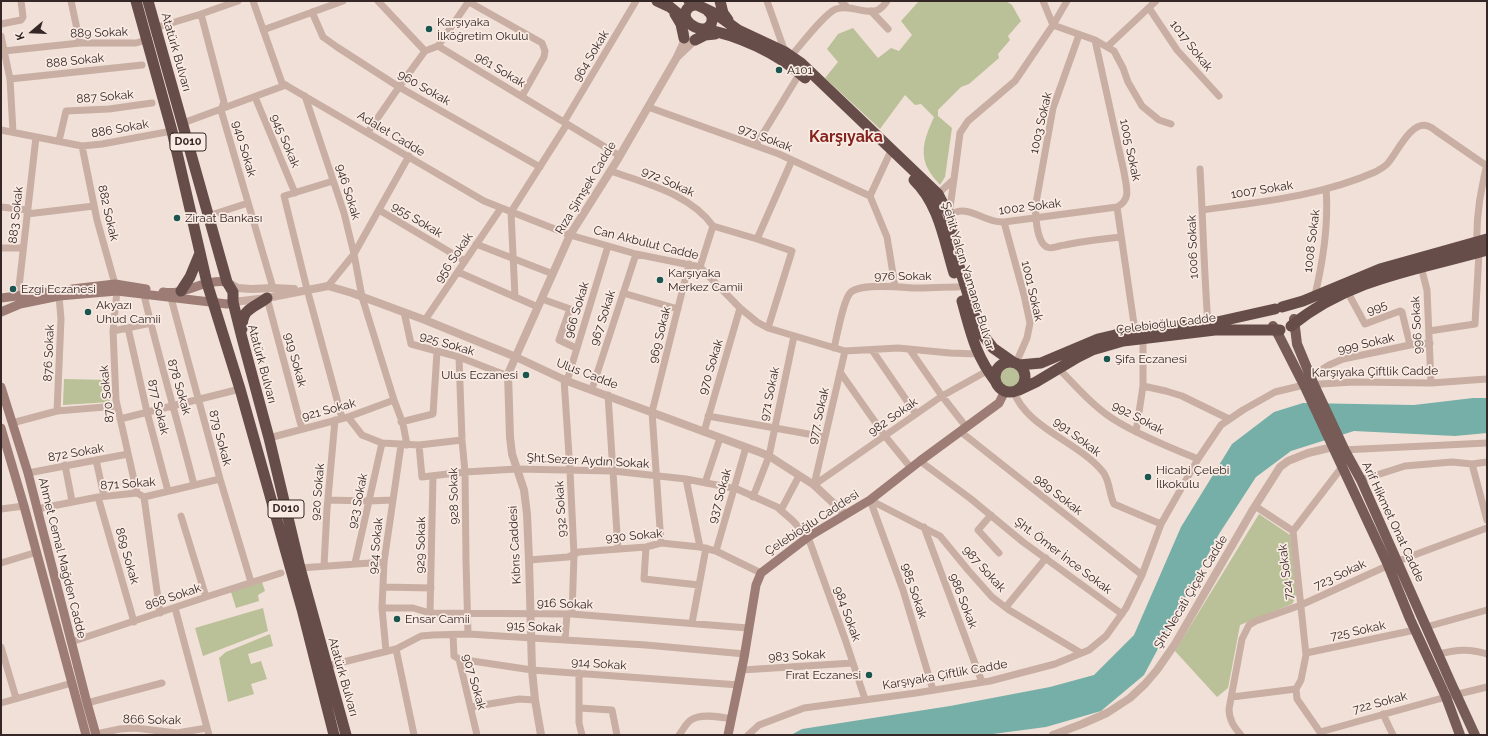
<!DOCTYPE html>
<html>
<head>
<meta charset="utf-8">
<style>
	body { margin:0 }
	#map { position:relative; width:1488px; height:736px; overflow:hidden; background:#f1e0d7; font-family:Raleway,sans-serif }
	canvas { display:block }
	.frame { position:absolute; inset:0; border:2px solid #342725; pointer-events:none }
	.north { position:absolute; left:12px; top:12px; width:40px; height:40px; -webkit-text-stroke:3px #f9ebe3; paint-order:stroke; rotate:251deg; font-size:11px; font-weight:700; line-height:16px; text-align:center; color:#342725 }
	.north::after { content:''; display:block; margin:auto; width:14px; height:18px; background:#342725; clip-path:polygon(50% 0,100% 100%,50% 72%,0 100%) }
</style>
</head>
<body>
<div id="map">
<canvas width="1488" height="736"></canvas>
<div class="frame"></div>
<div class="north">K</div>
</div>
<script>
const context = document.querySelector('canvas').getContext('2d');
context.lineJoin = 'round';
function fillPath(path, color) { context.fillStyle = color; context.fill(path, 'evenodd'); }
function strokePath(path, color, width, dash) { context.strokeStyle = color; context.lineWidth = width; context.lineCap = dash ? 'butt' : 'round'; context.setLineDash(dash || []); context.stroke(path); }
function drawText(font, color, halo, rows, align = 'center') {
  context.font = font + ' Raleway,sans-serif'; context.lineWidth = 3.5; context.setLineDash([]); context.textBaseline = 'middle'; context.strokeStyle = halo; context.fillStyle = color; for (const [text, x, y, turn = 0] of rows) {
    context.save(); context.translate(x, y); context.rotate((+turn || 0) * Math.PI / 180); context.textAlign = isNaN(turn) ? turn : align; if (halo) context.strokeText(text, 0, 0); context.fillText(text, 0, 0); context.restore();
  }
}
fillPath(new Path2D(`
	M919,1H1006L1012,5L1021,21L1008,36L1010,40L998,54L999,58L969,84L961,87L938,110V116L952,128L945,177L940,185C936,180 931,175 928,169C919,151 926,135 934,117L921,104L915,105L905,95L880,129L825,78L838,62L827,49L838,34L853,28L878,58L891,48L899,51L912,35L901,21Z
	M1000 377a10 10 0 1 1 20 0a10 10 0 1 1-20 0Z
	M64,379L110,380V402L63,405Z
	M1259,514L1290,535L1297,595L1292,604L1240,625L1228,688L1217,697L1175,651Z
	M262,582L265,591L258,595L259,601L236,608L231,592Z
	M263,608L268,631L203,656L195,628Z
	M270,634L273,646L248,654L251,664L261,661L267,679L251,684L254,694L228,702L219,658L226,652Z`), '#bac097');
fillPath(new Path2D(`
	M1473,398H1487V433L1455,436L1354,431L1291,451L1256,477L1219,534L1144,675L1101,711L1046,727L985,735H791L802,729L950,706L1050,687L1094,675L1134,635L1181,527L1232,444L1274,412L1303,403L1414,405Z`), '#76afa7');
strokePath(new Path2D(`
	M71,1L80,43
	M253,1L282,83L484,201L570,235L636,254L700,267L740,308L757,322L768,328L845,351L898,348L950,353L978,354
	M378,1L425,51
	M767,1L785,52
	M841,1L847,7
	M1067,1L1053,25L1095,40L1114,51L1123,68L1128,82L1142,106L1159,120L1171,124
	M469,2L542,43L545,51L544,57L522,96
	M1149,8L1177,50L1219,96
	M871,11L888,29
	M312,12L323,37L337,47L399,87L540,167
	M201,14L224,102L221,110L273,288
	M1,24L21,20L23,17L21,1
	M155,28L201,14L238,1
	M263,30L343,1
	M1079,35L1053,108L1036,203C1035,213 1036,242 1047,247C1051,250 1060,245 1065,245C1083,241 1102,239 1121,237
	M1,36L10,79L13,132
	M438,46L469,1
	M1108,46L1156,1
	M4,51L80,43H136L146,40
	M425,51L438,46L620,156
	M791,56C800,46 825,13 836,9C850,4 866,15 878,10C882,8 885,4 887,1
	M10,79L142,65
	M305,96L344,213L354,254L362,297L394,400L403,424L407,445
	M255,97L295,193
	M648,107L779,154L870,196
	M564,122L636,1
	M183,123L286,85
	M1,130L82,146L102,144L172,131
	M368,132L399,87L425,51
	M59,141L66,111L109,109L152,103
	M756,145L800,73
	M82,146L97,220L115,284
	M889,155L870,196L887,237L895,286
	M1200,169C1203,221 1204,272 1208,324
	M611,171C647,184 690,194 713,226L700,267
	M333,181L284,196L307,289L342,418
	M938,194L954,179L960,133L968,121L1015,81L1053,25L1043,1
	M1,207L28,210
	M1117,207L1135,331
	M379,210L465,261
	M1202,210C1260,202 1321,196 1375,172C1380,169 1385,167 1388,163C1397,153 1411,120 1428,126C1431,127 1434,129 1436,131L1487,166
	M27,214L94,206
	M949,215C952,214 957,211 961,211C975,210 987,223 1004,222L1117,207C1132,199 1126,187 1124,172L1095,40
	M949,215L954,179
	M208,216L248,203
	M1004,222L1024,295L1030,323L1027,338L1016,363
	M713,226L757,239L792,251L768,328
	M757,239L792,160
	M1477,242C1476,215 1481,190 1487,164
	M476,244L553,274
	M1,248H23
	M1421,267L1427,290L1431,383
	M458,272L538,307
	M328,286L354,254L409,156
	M117,291L113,331L116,400L137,493
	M1347,291L1365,324L1400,311L1402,312L1410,345
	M623,293L678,309
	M144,295C159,359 178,422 194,485
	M1315,295C1323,261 1329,225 1326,189
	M18,296L36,137
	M515,297L511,212L567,124
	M171,298L220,479L251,582
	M267,298L302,429
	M542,299L570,309L559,340L576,348
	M404,312L411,344L459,357L508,376
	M425,320L501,208
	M128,328L147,412L168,491
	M113,331L151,323
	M1429,331L1475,324L1479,252
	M834,348C837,337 843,299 851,292C862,283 900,287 914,288C929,288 943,287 958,287
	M872,350L916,414
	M910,350L942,396L967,428
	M459,357L462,440L465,472L466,561L468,634
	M1059,369C1077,387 1095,409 1118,422C1143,437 1171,448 1198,459
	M840,372L885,436L911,468
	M1310,377L1329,365L1343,359L1410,345L1430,343
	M564,379L570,471L574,555L572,614
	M567,381L608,246
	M1143,386L1166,391L1182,396L1229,419
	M592,389L636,254
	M1014,392C1026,427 1080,443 1103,472C1110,481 1109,494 1114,504L1161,524
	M608,395L618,549
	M57,411L61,319L59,296
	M708,416L825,437
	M348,417L362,435L382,443L419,445L462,440
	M120,419L240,389
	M401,422L433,414L437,352
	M12,423L57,411L117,406
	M704,432L740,308
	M961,432L1142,575
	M1136,432L1143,386V338
	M269,438L348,417L394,400
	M419,445L422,477L465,472L517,469L613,471L686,479L737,489L777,507L792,520L808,537L845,639L865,699
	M1342,450L1487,443
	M96,460L104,496
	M920,461L971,499L1023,542L1122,614
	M1472,464L1487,520
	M65,465L72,501
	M28,473L128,454
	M686,479L700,547
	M1361,480L1405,466L1452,462L1472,464L1487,462
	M705,483L720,438
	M814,485L942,396L987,371
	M814,485L845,351
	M98,497L134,622
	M144,497L160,613
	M753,497L769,456L794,336
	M328,500L369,501L392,500
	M870,500L940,536L968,570L992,597L1009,610L1081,653
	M870,500L903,590L933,690
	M1255,506L1293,531
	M1,509L24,506
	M37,509L98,497L137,493L144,497L220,479
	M781,510L799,476
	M991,515L978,530L999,553
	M181,516L206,597
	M924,527L982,682
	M661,543L652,412L689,264
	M646,547L644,579L699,585
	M716,551L746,447
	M529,560L568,557L579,552L646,547L661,543L700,547L716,551L761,573
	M1,563L37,552
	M355,563L382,443
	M324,566L327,509L335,420
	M300,568L384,562
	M383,587L431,588
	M1006,607L1046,558
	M175,608L209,735
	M382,608H413L430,613L572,614L748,628
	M430,613L433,476
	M692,623L706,548
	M1426,627L1487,610
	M453,635L454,656L459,659L477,735
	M565,640L567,614
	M71,642L206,597L281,573
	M1,647L16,698
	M396,649L414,735
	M386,651L382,608L384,562L401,445
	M1306,653L1415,630
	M1438,654C1457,650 1468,648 1487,654
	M459,659L532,670L739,685
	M327,666L396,649L421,636L433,635L468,634L565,640L646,645L745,654
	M742,670L853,663
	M579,673V723L582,735
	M1296,689L1301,680L1306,655L1293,531L1342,467
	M1296,689L1297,699L1322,735
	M1232,697L1296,689
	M1,703L72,683
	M87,703L162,683
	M471,707L519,699L535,700
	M579,708L612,710L617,735
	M1383,714L1393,735
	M1320,732L1446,697L1487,687
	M96,734L120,729L135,728L177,733L207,728
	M679,735C683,730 686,723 691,720C700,713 721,717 732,719
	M748,735L759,725L804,708L916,693L990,681L1055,664L1089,650L1106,636L1126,608L1142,575L1161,524L1198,459L1221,425L1243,410L1275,392L1304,385L1354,382L1431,383L1487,379
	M1241,735C1234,727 1229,720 1229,709L1242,639L1249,625L1256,621L1301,605L1398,561L1487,528`), '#c9aea3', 7);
strokePath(new Path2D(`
	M685,33L683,44L677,57L699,36
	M227,282L238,288L251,289L273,288L294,289
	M233,302L267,298L328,286L352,293L425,320L516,357L567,381L759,452L769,456L814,485L845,514
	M541,735L535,700L532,670L529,560L527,514L524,490L512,454L510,437L508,374L570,235L618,159L677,57
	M1053,735L1082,724L1107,713L1130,698L1145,684L1157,670L1175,644L1252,511L1280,467L1288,461L1308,453L1333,447`), '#c9aea3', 8);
strokePath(new Path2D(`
	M72,289L115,284L146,289
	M163,292C185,296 205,278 227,282
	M1,298L57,291
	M1,312L20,304L59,296L117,291L227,304L233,302
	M1,387L28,473L87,703L96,735
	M1,428L24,506L86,735
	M728,735L744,658L756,585L761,573L808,537L870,500L920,461L999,403L1005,391`), '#9d7c75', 9);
strokePath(new Path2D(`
	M1294,319L1297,344L1314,385L1345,451L1361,480L1451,683L1475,735
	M1273,326L1279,336L1304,385L1388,565L1410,619L1446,697L1460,735`), '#765b56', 10);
strokePath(new Path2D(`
	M136,1L172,131L207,283L240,389L302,609L334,735
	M148,1L227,282L233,292V302L242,338L269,438L300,568L346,735
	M657,1L670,7L687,21
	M689,1L716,14L738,30L785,52L801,63L938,194L949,215L958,263L979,330L993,348L1013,362
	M720,1L723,13L728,20
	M700,6C695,4 689,5 686,11C680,24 709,38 712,21C713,16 711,13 707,10
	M675,14L681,24L684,38
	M702,29C737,34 779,54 805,78
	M695,40L705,35L715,34
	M914,180C939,204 944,240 954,273
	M181,291L190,277L200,253
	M962,301C971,333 975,355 996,382
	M1282,307L1303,301L1380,269L1487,239
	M1291,326C1350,278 1417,270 1487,250
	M242,329C242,308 252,309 267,298
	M995 377a15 15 0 1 1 30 0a15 15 0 1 1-30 0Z
	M1019,365L1041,363L1098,339L1115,335L1162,327L1208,324L1275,309
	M1019,390L1036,382L1078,357L1092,350L1123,341L1215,330H1280`), '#664d49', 11);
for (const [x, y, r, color] of [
	[429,29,4,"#1a564f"],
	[779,70,4,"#1a564f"],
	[177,218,4,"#1a564f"],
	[660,280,4,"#1a564f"],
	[13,289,4,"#1a564f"],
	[88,312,4,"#1a564f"],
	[1107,359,4,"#1a564f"],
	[526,375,4,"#1a564f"],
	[1148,477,4,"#1a564f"],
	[397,619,4,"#1a564f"],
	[869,675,4,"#1a564f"]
]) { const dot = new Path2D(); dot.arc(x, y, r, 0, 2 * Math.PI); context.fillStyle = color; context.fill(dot); strokePath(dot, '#f9ebe3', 1.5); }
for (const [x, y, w] of [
	[188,142,36],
	[286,509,36]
]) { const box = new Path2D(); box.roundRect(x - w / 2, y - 9, w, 18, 3); context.fillStyle = '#f9ebe3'; context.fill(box); strokePath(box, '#342725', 1); }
drawText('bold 11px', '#342725', null, [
	["D010",188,142],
	["D010",286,509]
]);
drawText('12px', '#342725', '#f9ebe3', [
	["Karşıyaka",437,22],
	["İlköğretim Okulu",437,36],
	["A101",787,70],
	["Ziraat Bankası",185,218],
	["Karşıyaka",668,273],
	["Merkez Camii",668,287],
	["Ezgi Eczanesi",21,289],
	["Akyazı",96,305],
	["Uhud Camii",96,319],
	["Şifa Eczanesi",1115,359],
	["Ulus Eczanesi",518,375,"right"],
	["Hicabi Çelebi",1156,470],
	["İlkokulu",1156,484],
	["Ensar Camii",405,619],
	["Fırat Eczanesi",861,675,"right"]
], 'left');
drawText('12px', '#342725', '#f9ebe3', [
	["889 Sokak",99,33,-2],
	["1017 Sokak",1191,46,52],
	["Atatürk Bulvarı",176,52,74],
	["964 Sokak",591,56,-59],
	["888 Sokak",75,61,-6],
	["961 Sokak",500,70,31],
	["960 Sokak",424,88,30],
	["887 Sokak",105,97,-5],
	["1003 Sokak",1041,123,-77],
	["886 Sokak",120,129,-10],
	["Adalet Cadde",391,134,31],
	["973 Sokak",765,138,21],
	["945 Sokak",285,141,67],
	["940 Sokak",244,149,74],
	["1005 Sokak",1130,150,78],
	["972 Sokak",668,182,24],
	["Rıza Şimşek Cadde",586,188,-59],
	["1007 Sokak",1262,190,-9],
	["946 Sokak",348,192,73],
	["1002 Sokak",1030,207,-7],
	["882 Sokak",108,213,77],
	["883 Sokak",16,215,-84],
	["955 Sokak",417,220,31],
	["1008 Sokak",1312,241,-83],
	["Can Akbulut Cadde",646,243,14],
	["1006 Sokak",1193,247,-92],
	["956 Sokak",454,258,-56],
	["976 Sokak",903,276],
	["Şehit Yalçın Yamaner Bulvar",968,276,73],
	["1001 Sokak",1032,291,77],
	["995",1377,308,-20],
	["966 Sokak",577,310,-73],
	["967 Sokak",603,318,-72],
	["Çelebioğlu Cadde",1166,324,-7],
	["996 Sokak",1417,325,-93],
	["969 Sokak",660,335,-76],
	["925 Sokak",447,344,17],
	["999 Sokak",1366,344,-13],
	["876 Sokak",49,353,-88],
	["919 Sokak",295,360,75],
	["Atatürk Bulvarı",262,364,75],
	["970 Sokak",711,367,-73],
	["Karşıyaka Çiftlik Cadde",1375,372,-1],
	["Ulus Cadde",587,374,21],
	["878 Sokak",179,387,74],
	["870 Sokak",107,394,-96],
	["971 Sokak",770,394,-78],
	["877 Sokak",158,407,76],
	["921 Sokak",329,410,-15],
	["977. Sokak",819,416,-77],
	["982 Sokak",893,417,-35],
	["992 Sokak",1138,418,28],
	["991 Sokak",1077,437,37],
	["879 Sokak",220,438,75],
	["872 Sokak",76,453,-10],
	["Şht.Sezer Aydın Sokak",588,461,3],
	["871 Sokak",128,484,-4],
	["920 Sokak",318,492,-85],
	["989 Sokak",1058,495,38],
	["928 Sokak",454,496,-91],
	["937 Sokak",720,496,-74],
	["923 Sokak",358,501,-78],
	["932 Sokak",561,509,-93],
	["Arif Hikmet Onat Cadde",1393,522,65],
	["Çelebioğlu Caddesi",812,523,-33],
	["930 Sokak",634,536,-5],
	["929 Sokak",421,545,-89],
	["Kıbrıs Caddesi",515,545,-93],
	["924 Sokak",376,546,-84],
	["869 Sokak",127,556,74],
	["Şht. Ömer İnce Sokak",1063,556,37],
	["Ahmet Cemal Mağden Cadde",62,558,76],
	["987 Sokak",984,569,48],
	["724 Sokak",1286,572,-97],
	["723 Sokak",1340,575,-25],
	["985 Sokak",914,591,72],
	["Şht.Necati Çiçek Cadde",1191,592,-59],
	["868 Sokak",173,597,-19],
	["986 Sokak",963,601,69],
	["916 Sokak",565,604,2],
	["984 Sokak",847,614,70],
	["915 Sokak",534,627,3],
	["725 Sokak",1358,631,-12],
	["983 Sokak",797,656,-3],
	["914 Sokak",599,664,4],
	["Karşıyaka Çiftlik Cadde",945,675,-10],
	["Atatürk Bulvarı",343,677,74],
	["907 Sokak",474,682,74],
	["722 Sokak",1380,703,-15],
	["866 Sokak",152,720,1]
]);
drawText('bold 16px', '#84231d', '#f9ebe3', [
	["Karşıyaka",846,137]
]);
</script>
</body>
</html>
